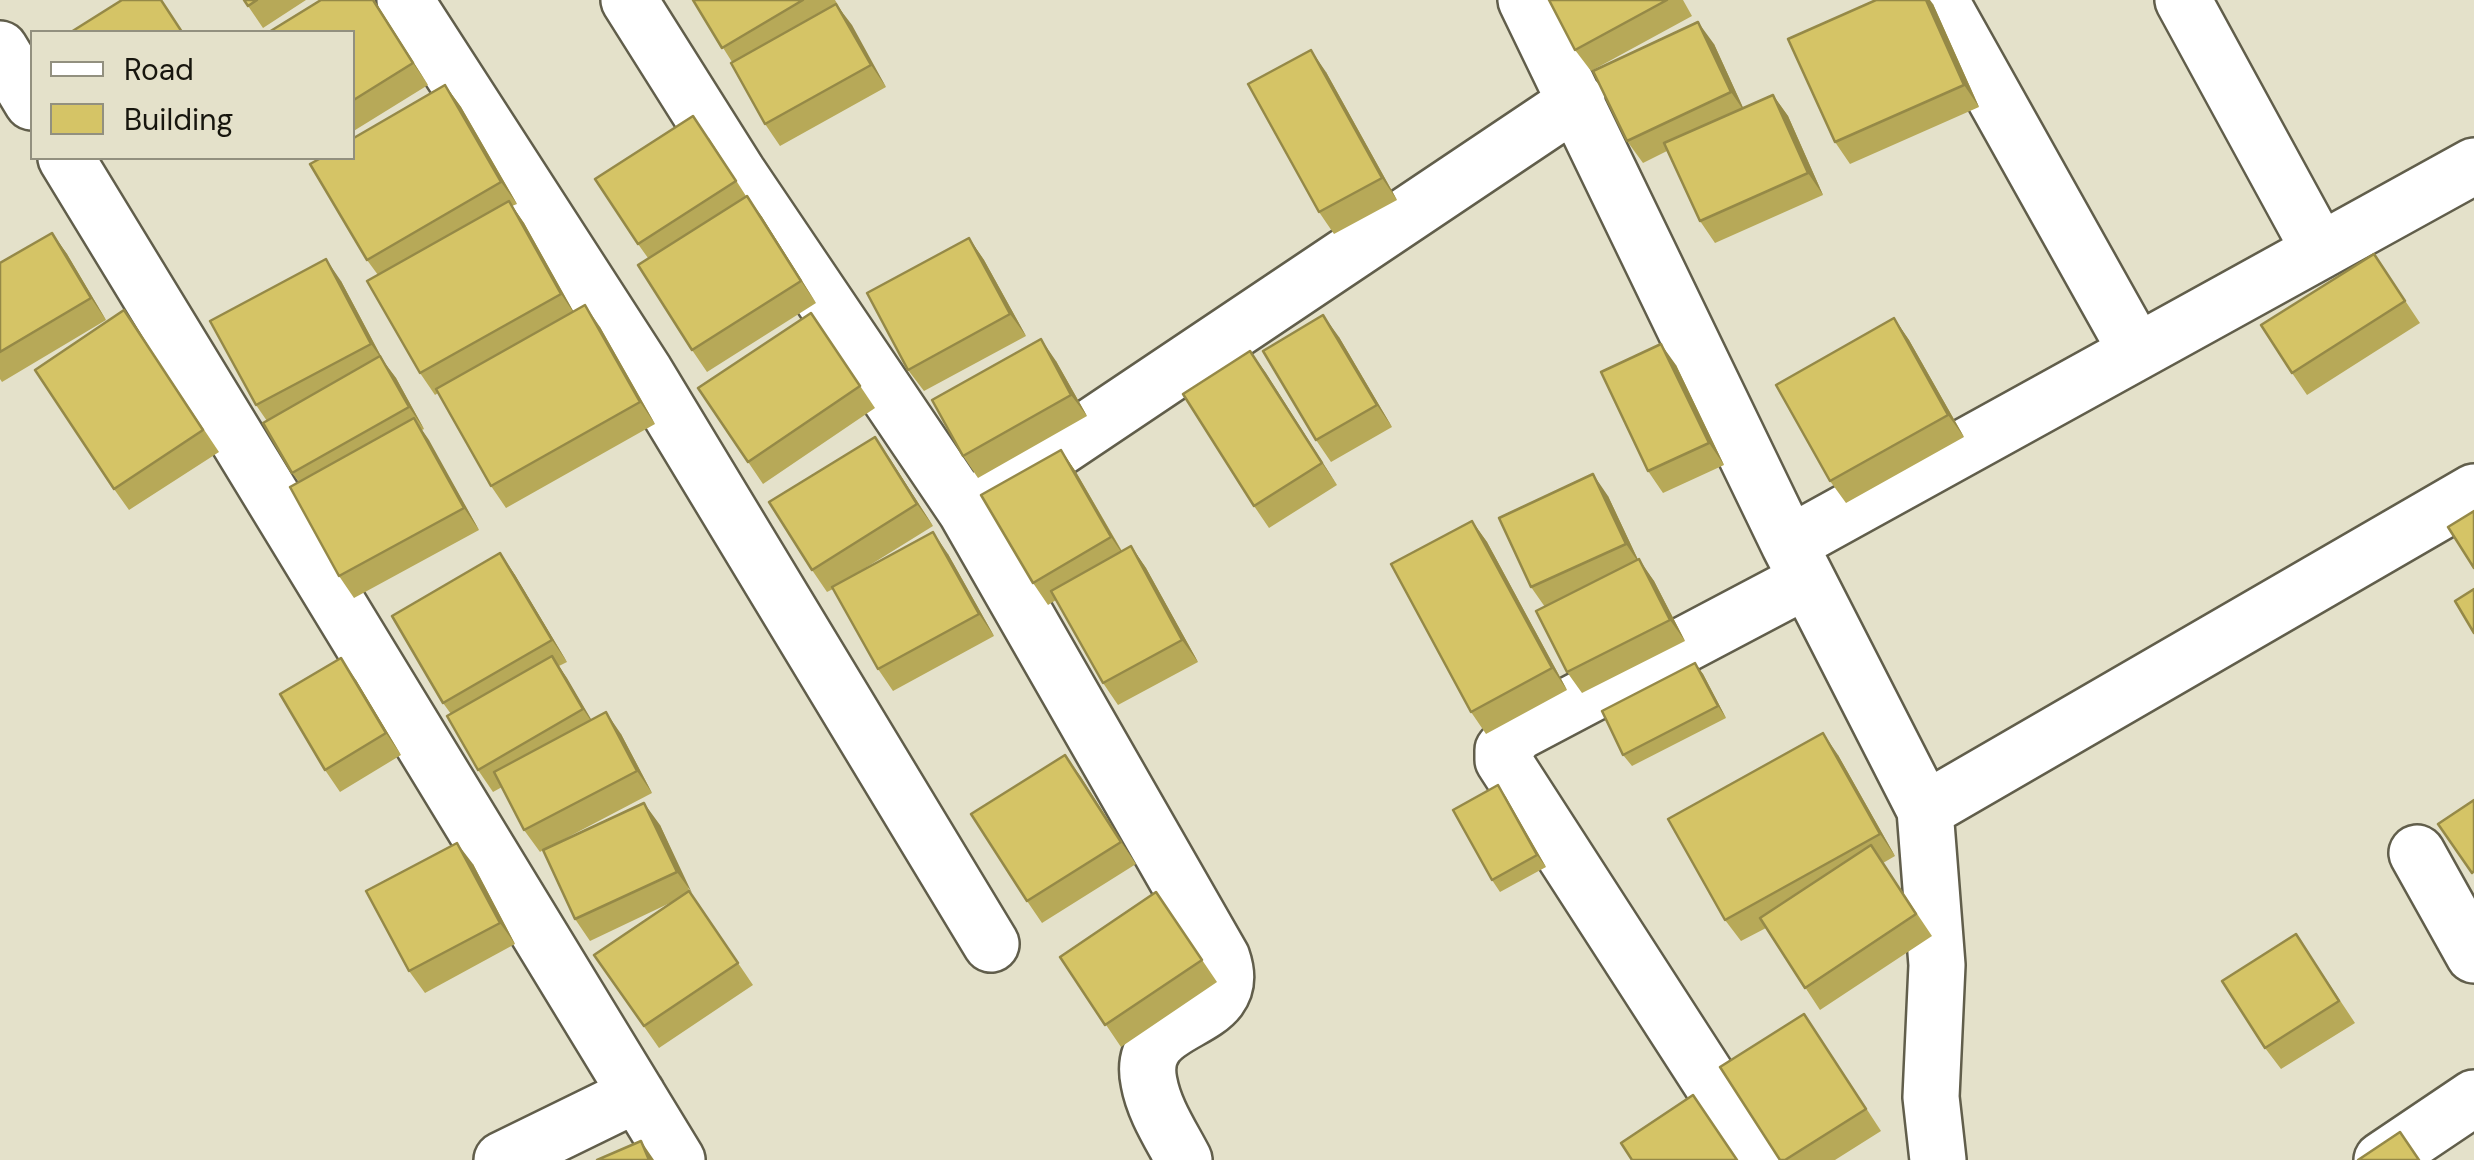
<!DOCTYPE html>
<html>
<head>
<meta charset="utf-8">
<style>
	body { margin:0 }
	#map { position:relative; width:2474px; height:1160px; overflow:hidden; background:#e4e1ca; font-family:"DM Sans",sans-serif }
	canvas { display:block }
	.legend { position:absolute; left:30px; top:30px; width:325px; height:130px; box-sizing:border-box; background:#e4e1ca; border:2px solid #92907f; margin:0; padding:12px 18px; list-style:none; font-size:30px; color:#17160e }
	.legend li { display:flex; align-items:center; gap:20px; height:50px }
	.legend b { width:50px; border:2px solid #92907f }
</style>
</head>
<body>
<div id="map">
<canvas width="2474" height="1160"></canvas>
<ul class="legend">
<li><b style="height:12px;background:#fff"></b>Road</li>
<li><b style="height:28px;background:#d5c466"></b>Building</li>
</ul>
</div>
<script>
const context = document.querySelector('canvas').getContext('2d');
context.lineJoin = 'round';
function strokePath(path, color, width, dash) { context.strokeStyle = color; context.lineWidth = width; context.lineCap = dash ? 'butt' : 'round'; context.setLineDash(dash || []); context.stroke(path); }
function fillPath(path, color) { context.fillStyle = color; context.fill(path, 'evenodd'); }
const minor = new Path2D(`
	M405,0L645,372L991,944
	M629,0L738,173L966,511L1222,958C1247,1030 1134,1010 1149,1082C1154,1110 1171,1135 1184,1160
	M1526,0L1789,544L1925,810L1937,965L1931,1097L1938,1160
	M1940,0L2137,352
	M2183,0L2320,251
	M0,49L32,102
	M66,158L677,1160
	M973,506L1577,101
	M1789,544L2474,166
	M1925,810L2474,492
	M2417,853L2474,955
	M502,1160L637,1094
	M1761,1160L1503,760V750L1517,733L1807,580
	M2382,1160L2474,1098`);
strokePath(minor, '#615e4b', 60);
strokePath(minor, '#fff', 55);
fillPath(new Path2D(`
	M244,0H306L263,28Z
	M374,0L428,85L352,132V32Z
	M693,0H835L886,87L780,146L765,124L732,62Z
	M1549,0H1683L1692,16L1591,71L1575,50Z
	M1933,4L1979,107L1850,164L1835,142Z
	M1714,44L1743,108L1773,95L1788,116L1823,195L1715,243L1700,221L1667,151L1643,163L1627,141Z
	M1326,72L1397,200L1334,234L1319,212Z
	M445,85L461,107L517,204L512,206L524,223L573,311L600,327L655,424L506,508L491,486L438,393L435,395L420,373L378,275L367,260Z
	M709,138L746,196L762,217L816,303L707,372L692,350L648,258L638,244Z
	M52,233L67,254L106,320L2,382L0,379V263Z
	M969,238L984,260L1026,336L924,391L908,370Z
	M2374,254L2420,323L2307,395L2292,373Z
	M341,281L384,362L396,378L424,429L422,430L479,530L354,598L339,576L299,482L292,473L267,421L256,405Z
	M124,310L219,452L129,510L114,489Z
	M811,313L875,408L763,484L698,388Z
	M1894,318L1909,340L1964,437L1846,503L1830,481Z
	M1339,337L1392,427L1331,462L1316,440Z
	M1250,351L1337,485L1269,528L1254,506Z
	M1056,361L1087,416L978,478L963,456Z
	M1676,365L1724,465L1663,493L1648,471Z
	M1061,450L1076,472L1122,551L1131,546L1146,568L1198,662L1118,705L1103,683L1056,600L1048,605L1033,583Z
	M890,459L933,526L854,575L948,554L994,636L893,691L878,669L833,589L827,592L812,570Z
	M1608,496L1638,560L1654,581L1685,641L1582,693L1567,672L1545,607L1531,587Z
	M1472,521L1487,542L1567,690L1486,734L1471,712Z
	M500,553L515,575L567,662L559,666L591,720L621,734L652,793L553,845L660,825L691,894L753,985L659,1048L594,955L672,902L590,941L575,919L543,850L540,852L524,830L502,787L493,792L478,770L451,714L443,703Z
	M1695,663L1703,674L1726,718L1632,766L1623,755Z
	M356,680L401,755L340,792L325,770Z
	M1065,755L1136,864L1042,923L1027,901Z
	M1838,755L1895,856L1883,863L1932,936L1820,1010L1766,928L1741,941L1725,920Z
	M1498,785L1546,867L1500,892L1492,880Z
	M473,864L515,944L425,993L409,971Z
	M1156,892L1217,982L1121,1047L1060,957Z
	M2296,934L2355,1023L2281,1069L2265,1048Z
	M1819,1036L1881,1131L1835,1160H1780Z`), '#b7a958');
fillPath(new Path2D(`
	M373,0H374L428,85L413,63Z
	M1926,0H1930L1933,4L1979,107L1964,85Z
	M836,4L852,25L886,87L871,65Z
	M1698,22L1714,44L1746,114L1731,92Z
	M1311,50L1326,72L1397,200L1382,178Z
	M445,85L461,107L517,204L501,182Z
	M1773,95L1788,116L1823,195L1808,173Z
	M747,196L762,217L816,303L801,281Z
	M509,201L524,223L576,316L561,294Z
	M52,233L67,254L106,320L91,298Z
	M969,238L984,260L1026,336L1010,314Z
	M326,259L341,281L384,362L396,378L424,429L409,407L383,361L371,344Z
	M585,305L600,327L655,424L640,402Z
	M1323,315L1339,337L1392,427L1377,405Z
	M1894,318L1909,340L1964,437L1948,415Z
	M1041,339L1056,361L1087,416L1071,395Z
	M1661,344L1676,365L1724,465L1709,443Z
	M1250,351L1266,373L1337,485L1322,463Z
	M414,418L429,440L479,530L464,508Z
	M875,437L890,459L933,526L917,504Z
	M1061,450L1076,472L1126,559L1111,537Z
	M1593,474L1608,496L1641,566L1626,544Z
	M1472,521L1487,542L1567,690L1552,668Z
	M933,532L948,554L994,636L979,614Z
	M1131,546L1146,568L1198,662L1182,640Z
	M500,553L515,575L567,662L552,640Z
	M1639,559L1654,581L1685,641L1670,620Z
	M552,656L567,678L598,731L583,709Z
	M341,658L356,680L401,755L386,733Z
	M1695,663L1703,674L1726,718L1718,706Z
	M606,712L621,734L652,793L637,771Z
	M1823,733L1838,755L1895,856L1880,834Z
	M1065,755L1081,777L1136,864L1121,842Z
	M1498,785L1506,797L1546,867L1537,855Z
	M644,803L660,825L692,893L677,872Z
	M457,843L473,864L515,944L500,923Z
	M641,1141L654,1160H649Z`), '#958947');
const building = new Path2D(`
	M122,0H161L182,32H71Z
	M244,0H257L248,6Z
	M321,0H373L413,63L352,101V32H269Z
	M693,0H803L722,48Z
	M1549,0H1667L1575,50Z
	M1876,0H1926L1964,85L1835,142L1788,39Z
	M836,4L871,65L765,124L731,63Z
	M1698,22L1731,92L1627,141L1593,71Z
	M1311,50L1382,178L1319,212L1248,84Z
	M445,85L501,182L367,260L310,164L321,158H352V139Z
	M1773,95L1808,173L1700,221L1664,143Z
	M693,116L736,181L638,244L595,179Z
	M747,196L801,281L692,350L638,265Z
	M509,201L561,294L420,373L367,281Z
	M52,233L91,298L0,352V263Z
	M969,238L1010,314L908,370L867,293Z
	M2374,254L2405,301L2292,373L2261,325Z
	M326,259L371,344L256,405L210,321Z
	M585,305L640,402L491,486L436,389Z
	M124,310L203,430L114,489L35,370Z
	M811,313L860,386L748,462L698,388Z
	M1323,315L1377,405L1316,440L1263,351Z
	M1894,318L1948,415L1830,481L1776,385Z
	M1041,339L1071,395L963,456L932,400Z
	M1661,344L1709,443L1648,471L1601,372Z
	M1250,351L1322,463L1254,506L1183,394Z
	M380,356L409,407L292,473L263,423Z
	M414,418L464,508L339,576L290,487Z
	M875,437L917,504L812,570L769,502Z
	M1061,450L1111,537L1033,583L981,495Z
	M1593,474L1626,544L1531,587L1499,518Z
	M2474,511V568L2448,527Z
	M1472,521L1552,668L1471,712L1391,564Z
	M933,532L979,614L878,669L832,587Z
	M1131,546L1182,640L1103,683L1051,591Z
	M500,553L552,640L443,703L392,616Z
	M1639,559L1670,620L1567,672L1536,611Z
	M2474,589V633L2455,601Z
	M552,656L583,709L478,770L447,716Z
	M341,658L386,733L325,770L280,694Z
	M1695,663L1718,706L1623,755L1602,711Z
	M606,712L637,771L524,830L494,772Z
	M1823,733L1880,834L1725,920L1668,819Z
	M1065,755L1121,842L1027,901L971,814Z
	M1498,785L1537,855L1492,880L1453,810Z
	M2474,800V871L2472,873L2438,824Z
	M644,803L677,872L575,919L543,850Z
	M457,843L500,923L409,971L366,891Z
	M1871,845L1916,914L1805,988L1760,918Z
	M689,891L738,963L644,1026L594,955Z
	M1156,892L1202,960L1105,1025L1060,957Z
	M2296,934L2339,1001L2265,1048L2222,981Z
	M1804,1014L1866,1109L1785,1160H1780L1720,1067Z
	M1693,1095L1737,1160H1632L1621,1143Z
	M2400,1132L2419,1160H2358Z
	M641,1141L649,1160H597Z`);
fillPath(building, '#d5c466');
strokePath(building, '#958947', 2.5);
</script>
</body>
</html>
